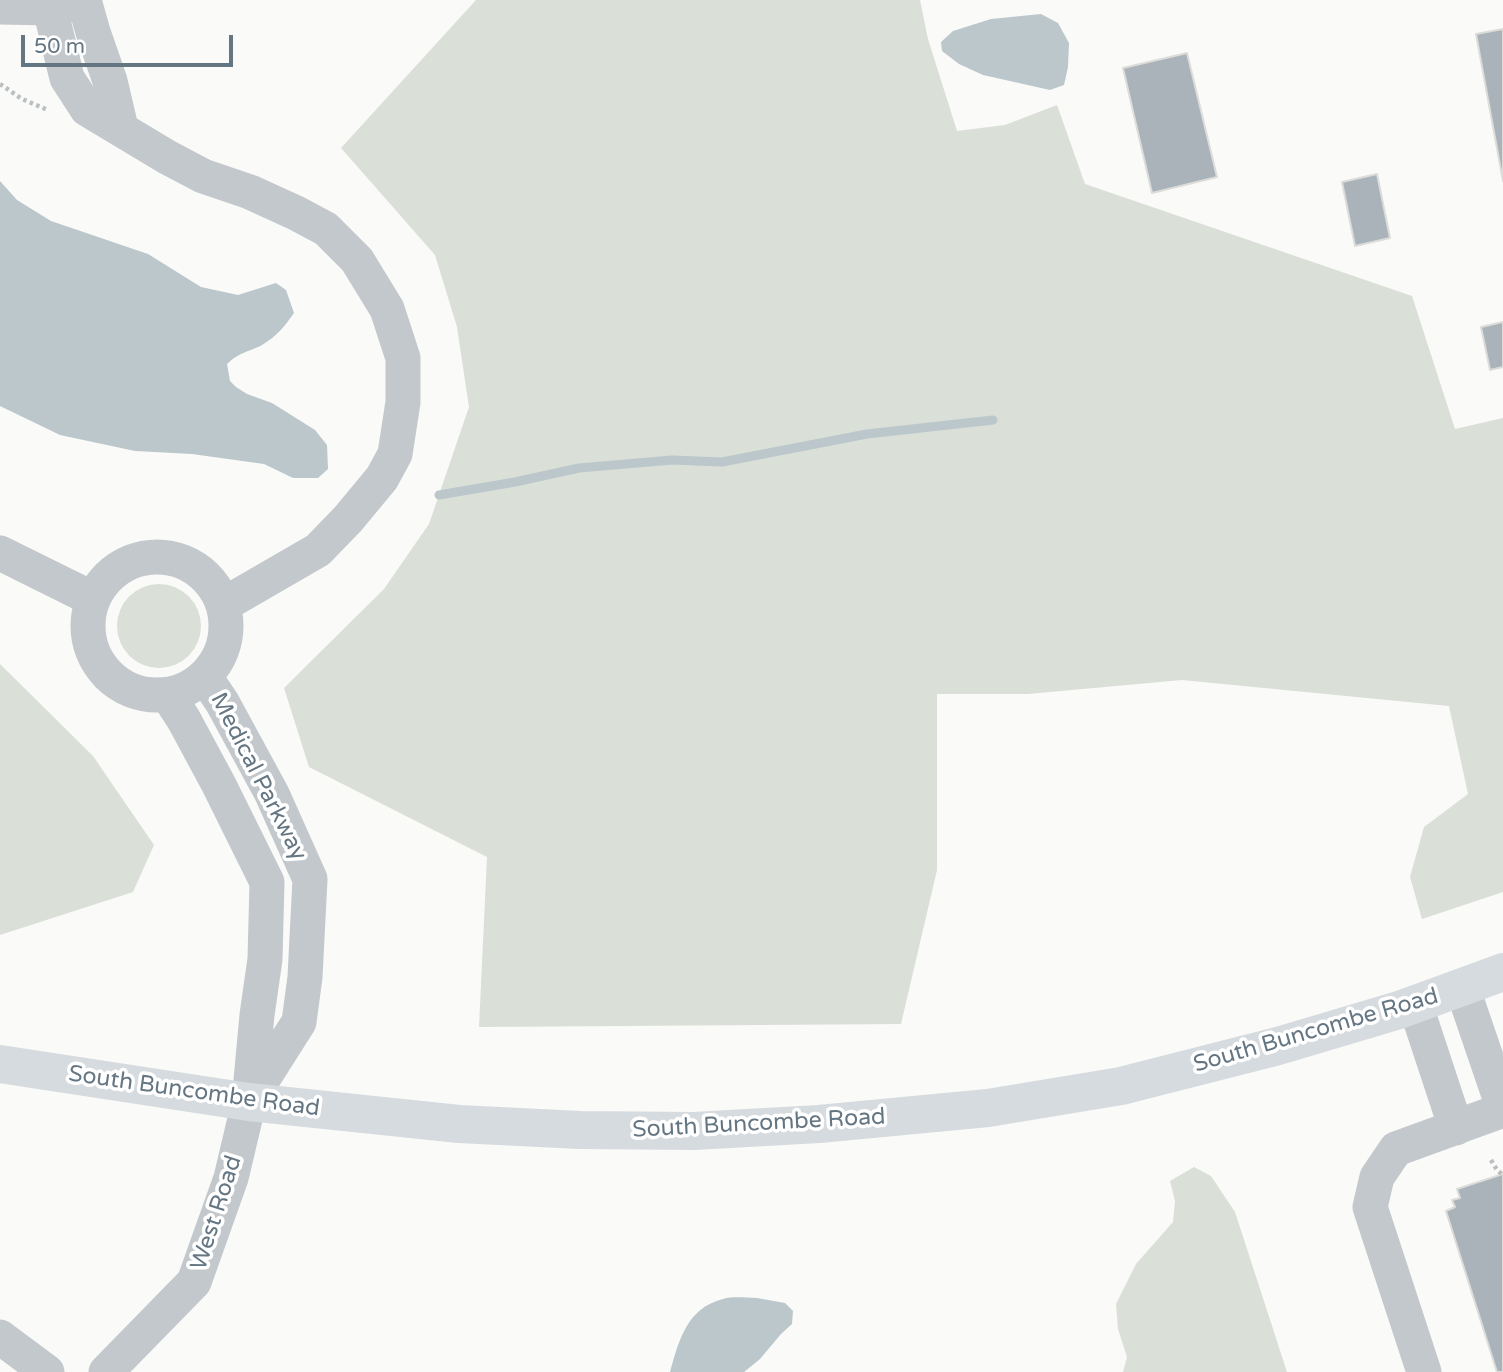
<!DOCTYPE html>
<html>
<head>
<meta charset="utf-8">
<style>
	body { margin:0 }
	#map { position:relative; width:1503px; height:1372px; overflow:hidden; background:#fafaf8; font-family:"Varela Round",sans-serif }
	canvas { display:block }
	.scale { position:absolute; left:21px; top:35px; width:212px; height:32px; box-sizing:border-box; border:4px solid #657683; border-top:0; padding-left:9px; font-size:21px; line-height:24px; white-space:nowrap; color:#657683; -webkit-text-stroke:5px #fff; paint-order:stroke }
</style>
</head>
<body>
<div id="map">
<canvas width="1503" height="1372"></canvas>
<div class="scale">50 m</div>
</div>
<script>
const context = document.querySelector('canvas').getContext('2d');
context.lineJoin = 'round';
function fillPath(path, color) { context.fillStyle = color; context.fill(path, 'evenodd'); }
function strokePath(path, color, width, dash) { context.strokeStyle = color; context.lineWidth = width; context.lineCap = dash ? 'butt' : 'round'; context.setLineDash(dash || []); context.stroke(path); }
function drawText(font, color, halo, rows, align = 'center') {
  context.font = font + ' "Varela Round",sans-serif'; context.lineWidth = 7; context.setLineDash([]); context.textBaseline = 'middle'; context.strokeStyle = halo; context.fillStyle = color; for (const [text, x, y, turn = 0] of rows) {
    context.save(); context.translate(x, y); context.rotate((+turn || 0) * Math.PI / 180); context.textAlign = isNaN(turn) ? turn : align; if (halo) context.strokeText(text, 0, 0); context.fillText(text, 0, 0); context.restore();
  }
}
fillPath(new Path2D(`
	M476,0H920L928,39L957,131L1005,125L1057,105L1085,184L1412,296L1455,429L1503,418V892L1422,919L1410,877L1424,827L1468,794L1449,706L1182,680L1028,694H937V870L901,1024L479,1027L487,857L309,767L284,688L384,589L429,524L469,407L457,327L435,255L341,148Z
	M117 626a42 42 0 1 1 84 0a42 42 0 1 1-84 0Z
	M0,664L93,756L154,845L133,892L0,935Z
	M1194,1167L1211,1176L1235,1212L1287,1372H1123L1127,1357L1118,1329L1116,1304L1136,1264L1173,1222L1175,1201L1170,1181Z`), '#dadfd7');
fillPath(new Path2D(`
	M1041,14L1058,23L1069,43L1068,67L1064,85L1050,90L983,75L959,64L942,51L941,42L953,31L991,19Z
	M0,181L17,200L51,221L148,254L201,287L238,295L276,283L286,290L294,313C284,327 277,336 262,345C247,353 241,351 227,364L230,381L236,387L247,394L272,403L315,430L327,445L328,469L318,478H293L264,464L192,454L135,451L60,435L0,406Z
	M757,1298L785,1303L793,1311L792,1324L781,1334L760,1359L744,1372H670C679,1340 687,1308 723,1299C733,1296 746,1298 757,1298Z`), '#bbc7cb');
strokePath(new Path2D(`
	M439,495L515,482L579,468L672,460L722,462L867,434L993,420`), '#bbc7cb', 9);
const building = new Path2D(`
	M1503,29V181L1476,34Z
	M1187,53L1217,177L1152,193L1123,68Z
	M1377,174L1390,238L1355,246L1342,182Z
	M1503,322V367L1490,370L1481,327Z
	M1503,1174V1372H1497L1446,1211L1455,1207L1452,1200L1460,1198L1457,1189Z`);
fillPath(building, '#aab3b9');
strokePath(building, '#dcdcda', 2);
strokePath(new Path2D(`
	M0,84L22,99L48,110
	M1491,1160L1497,1170L1503,1175`), '#bbbfc2', 4.5, [3.5, 3.5]);
strokePath(new Path2D(`
	M48,0L67,78L87,109L167,157L203,176L250,192L296,213L326,229L357,260L387,309L403,358V402L395,454L382,478L348,519L318,550L223,605
	M84,0L93,32L110,81L121,128
	M0,7L50,8L72,4
	M0,553L93,599
	M88 626a69 69 0 1 1 138 0a69 69 0 1 1-138 0Z
	M205,677L222,702L272,794L310,879L305,977L299,1022L252,1096
	M1462,987L1503,1107
	M1415,1004L1456,1128
	M0,1337L47,1372
	M106,1372L194,1282L231,1178L249,1102L257,1015L265,959L267,882L219,785L184,720L168,695
	M1424,1372L1370,1207L1377,1177L1396,1149L1503,1110`), '#c3c8cc', 35);
strokePath(new Path2D(`
	M0,1064L249,1102L459,1124L580,1130L694,1131L819,1124L988,1108L1121,1086L1278,1046L1399,1010L1503,972`), '#d6dbdf', 38);
drawText('23px', '#657683', '#fff', [
	["Medical Parkway",258,777,63],
	["South Buncombe Road",1316,1031,-16],
	["South Buncombe Road",194,1092,8],
	["South Buncombe Road",759,1124,-3],
	["West Road",217,1213,-72]
]);
</script>
</body>
</html>
